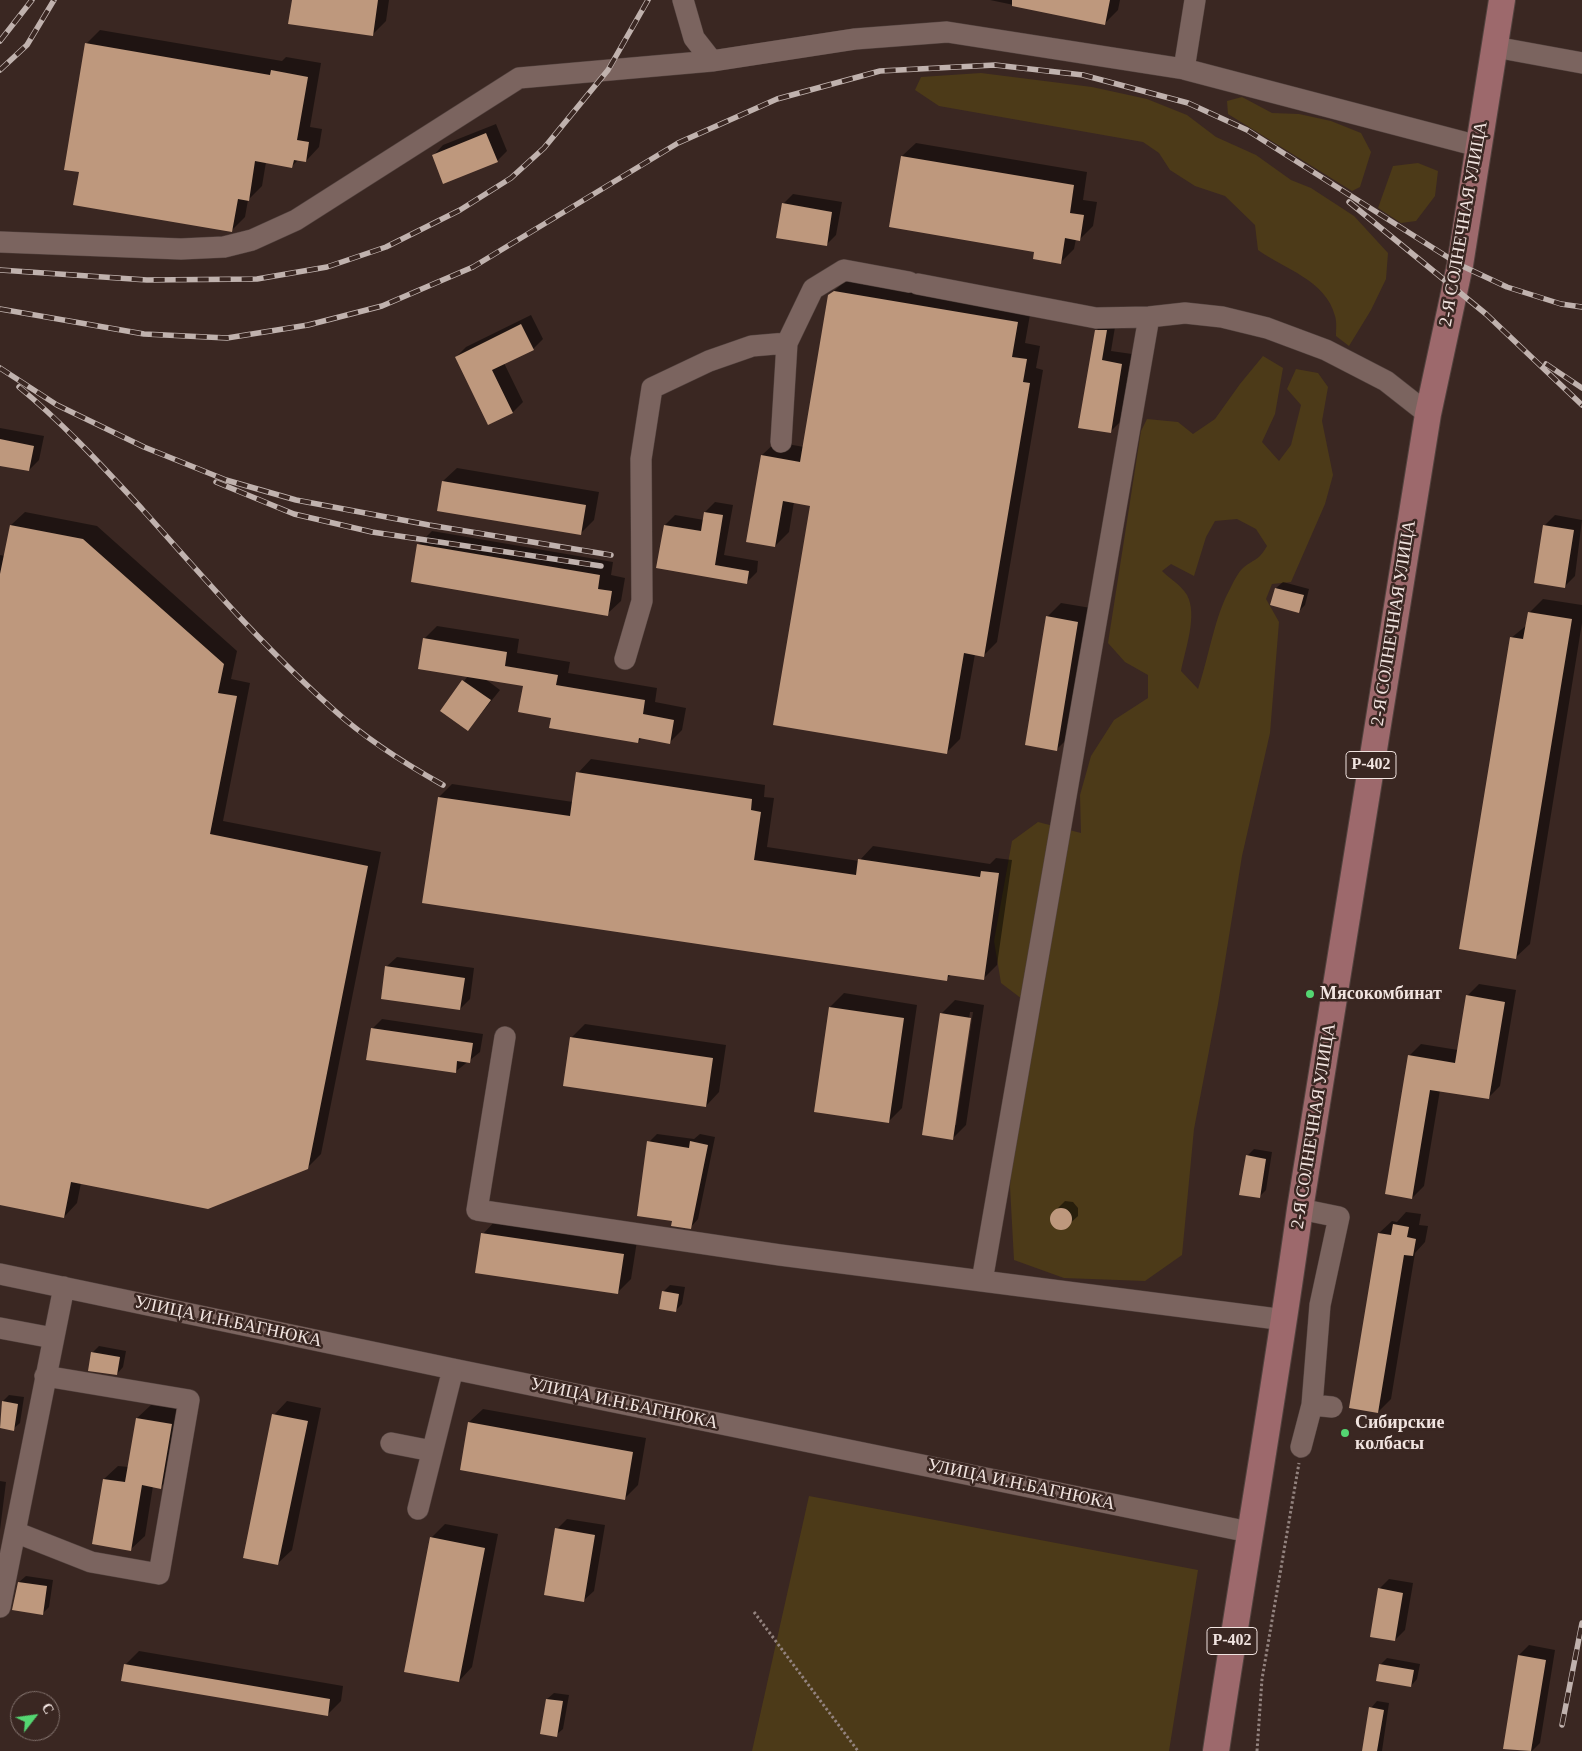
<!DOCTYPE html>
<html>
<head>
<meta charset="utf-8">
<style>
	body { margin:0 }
	#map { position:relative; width:1582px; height:1751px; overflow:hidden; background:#3a2722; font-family:Georgia,serif }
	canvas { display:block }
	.north { position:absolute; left:10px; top:1691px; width:50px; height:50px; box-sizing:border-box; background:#3a2722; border:1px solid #83736e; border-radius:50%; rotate:60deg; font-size:14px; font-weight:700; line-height:20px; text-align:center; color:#f1e4e0 }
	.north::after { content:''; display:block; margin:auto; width:18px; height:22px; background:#54d672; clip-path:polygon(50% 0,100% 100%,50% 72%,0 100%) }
</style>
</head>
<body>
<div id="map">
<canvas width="1582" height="1751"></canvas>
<div class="north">С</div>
</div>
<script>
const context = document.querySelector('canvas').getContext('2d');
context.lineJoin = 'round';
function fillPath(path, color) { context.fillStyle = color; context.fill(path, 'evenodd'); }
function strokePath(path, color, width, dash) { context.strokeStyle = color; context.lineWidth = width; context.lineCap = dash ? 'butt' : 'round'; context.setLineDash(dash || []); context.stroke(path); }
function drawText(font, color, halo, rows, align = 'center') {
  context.font = font + ' Georgia,serif'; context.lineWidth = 5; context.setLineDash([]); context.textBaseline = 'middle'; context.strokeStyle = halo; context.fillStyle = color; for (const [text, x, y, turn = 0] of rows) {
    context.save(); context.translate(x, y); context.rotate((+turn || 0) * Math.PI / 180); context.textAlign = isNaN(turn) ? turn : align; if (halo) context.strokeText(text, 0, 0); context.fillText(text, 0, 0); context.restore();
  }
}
fillPath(new Path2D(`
	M981,73L1092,87L1147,99L1187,115L1216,137L1256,155L1291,180L1311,188L1354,216L1388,253L1386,279L1371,310L1349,346L1336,336C1336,330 1337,322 1335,316C1326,280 1284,269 1258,250L1255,225L1225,196L1195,186L1170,170L1159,153L1143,142L939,106L915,90L921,77Z
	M1242,97L1272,113L1299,114L1331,121L1361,133L1371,152L1360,187L1352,191L1228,114L1227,101Z
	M1418,163L1438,171L1435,196L1416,221L1401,223L1378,208L1393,166Z
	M1263,356L1283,368L1275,414L1262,442L1279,461L1291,445L1301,405L1287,389L1296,369L1318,373L1328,387L1322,421L1333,475L1325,504L1291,582L1272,584L1266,599L1279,622L1270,733L1242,856L1218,1004L1194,1129L1182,1255L1145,1281L1064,1278L1014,1260L1010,1187L1022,999L1001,983L994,941L1012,841L1038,822L1081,833L1080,795L1091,756L1114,720L1148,698V675L1125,662L1108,643L1141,431L1147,419L1178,422L1193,434L1215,419L1240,384ZM1237,519L1256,529L1267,546C1257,563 1254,558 1242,569C1237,574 1233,583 1230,589C1214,618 1209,657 1198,689L1181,671C1185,650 1198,615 1187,595C1181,585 1170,579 1162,571L1171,564L1194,576L1206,537L1215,521Z
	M809,1496L1198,1570L1169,1751H752Z`), '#4c3a18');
fillPath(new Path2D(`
	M293,0H389L386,21L372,35Z
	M990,0H1120L1118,10L1104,24Z
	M100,30L282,61L286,57L321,63L310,127L322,129L319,147L306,161L298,160L292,166L266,162L262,186L248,200L245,217L231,231L80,171L86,44Z
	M496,124L507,151L497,161L433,156L443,145Z
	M916,143L1087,172L1083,200L1097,202L1093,226L1079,240L1076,239L1074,249L1061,262L1036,251L902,156Z
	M793,194L842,202L836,235L826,245L783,204Z
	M849,278L1031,309L1025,343L1040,346L1036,368L1043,370L997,642L984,655L975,654L960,739L946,753L811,505L794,502L789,532L775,546L762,455L776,442L804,447L829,295Z
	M531,315L543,339L533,349L504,363L523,402L513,412L489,423L456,357L466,347Z
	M1106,321H1116L1111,351L1132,354L1120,422L1110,432L1096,331Z
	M0,428L44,436L39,460L29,470L0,464Z
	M457,468L599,492L594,520L580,534L443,481Z
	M715,502L733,505L724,555L758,561L757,572L747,582L658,567L665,525L675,515L704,520L705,512Z
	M25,512L97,526L237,651L231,679L250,683L223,821L381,852L321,1154L307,1168L81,1183L77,1203L64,1217L0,1204V555L5,556L11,525Z
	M1555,515L1582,520L1575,576L1565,586L1544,526Z
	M432,531L613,562L611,575L625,578L621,601L607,614L418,545Z
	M1283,582L1309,589L1305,605L1299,611L1272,604L1276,588Z
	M1543,599L1582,605V623L1530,944L1516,957L1511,638L1527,625L1529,613Z
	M1061,603L1091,608L1070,736L1056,750L1047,617Z
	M437,626L519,639L517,653L570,662L568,673L657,688L655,702L686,708L682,730L670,742L642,738L637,742L552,717L524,685L484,678L500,690L468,730L441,711L468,676L420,668L425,638Z
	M591,759L765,785L764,797L774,798L767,847L859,861L873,846L990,864L996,858L1012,860L997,965L983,979L952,974L946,979L439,797L452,784L573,802L578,773Z
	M397,957L474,968L470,999L460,1009L386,967Z
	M1479,984L1516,990L1500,1086L1488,1098L1440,1090L1424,1186L1412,1198L1409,1056L1421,1044L1458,1050L1467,996Z
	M844,993L917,1005L902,1108L888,1122L815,1111L830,1007Z
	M955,1000L984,1005L966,1125L952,1139L941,1014ZM970,1012H973L956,1125H954Z
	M382,1019L483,1034L480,1052L455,1072L372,1029Z
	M585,1024L726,1045L719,1092L706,1106L571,1038Z
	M657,1134L694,1139L700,1134L715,1137L698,1219L690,1228L674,1220L649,1142Z
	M1254,1149L1272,1152L1266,1190L1259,1197L1247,1156Z
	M1065,1201L1073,1202L1078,1208V1216L1064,1229L1056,1228L1051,1222L1052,1214Z
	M1406,1212L1421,1214L1419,1225L1428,1226L1425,1242L1415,1253L1391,1399L1378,1412L1379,1233L1392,1221L1397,1222Z
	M496,1220L637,1241L631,1279L617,1293L483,1234Z
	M670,1285L685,1287L682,1304L676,1310L663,1292Z
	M99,1346L126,1351L123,1367L117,1374L92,1353Z
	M9,1395L24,1397L20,1423L13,1429L0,1427L3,1401Z
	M287,1401L321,1408L292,1550L278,1563L274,1415Z
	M151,1405L185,1410L174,1473L161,1487L153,1486L145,1536L131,1549L104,1479L118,1466L129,1467L137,1418Z
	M483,1409L646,1438L638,1485L624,1499L469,1422Z
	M0,1481L6,1482L0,1530Z
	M567,1519L605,1525L594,1591L583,1601L557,1529Z
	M445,1524L498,1534L472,1667L459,1681L431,1538Z
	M26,1576L53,1580L49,1607L42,1614L19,1582Z
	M1389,1579L1413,1583L1405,1630L1395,1640L1379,1589Z
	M1529,1645L1555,1650L1540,1743L1532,1751L1504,1748L1519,1655Z
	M139,1651L343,1686L341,1701L327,1715L125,1665Z
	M1387,1658L1420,1664L1417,1679L1411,1686L1380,1665Z
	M554,1693L569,1695L563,1729L556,1735L547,1699Z
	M1377,1701L1389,1703L1382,1751H1364L1371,1708Z`), '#0007');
fillPath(new Path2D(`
	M292,0H378L373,36L288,24Z
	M1012,0H1110L1105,25L1012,6Z
	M85,43L270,75L271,70L308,77L297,140L309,142L306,162L294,160L292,168L255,161L249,201L238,199L232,232L73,205L79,172L64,170Z
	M486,133L498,162L443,184L432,155Z
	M901,156L1074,185L1070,213L1084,215L1080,241L1065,238L1061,264L1033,259L1034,252L889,227Z
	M782,203L832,212L827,246L776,238Z
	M834,291L1018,322L1012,357L1027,359L1023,382L1030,383L984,657L964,653L947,754L773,725L810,506L783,501L775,547L746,542L761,455L800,462L828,295Z
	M521,324L534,350L492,370L513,413L488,425L455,357Z
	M1095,330H1107L1102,360L1122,364L1111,433L1078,428Z
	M0,439L34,446L29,471L0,466Z
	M442,481L586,505L581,535L437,511Z
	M704,512L723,515L715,565L749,571L747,584L656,568L664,525L701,531Z
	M10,525L83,539L224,664L218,693L237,696L210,834L368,866L308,1169L208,1209L71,1182L64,1218L0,1205V574Z
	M1543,525L1574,530L1565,588L1534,583Z
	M417,544L600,575L598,589L612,591L608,616L411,582Z
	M1275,588L1304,595L1299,613L1270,605Z
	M1528,612L1572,619L1516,959L1459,949L1510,637L1523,639Z
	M1046,616L1078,622L1057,751L1025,745Z
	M423,638L507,652L505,666L558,675L556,685L645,700L643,714L674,720L670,744L639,738L638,743L549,728L551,718L518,712L523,686L418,669Z
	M462,680L491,700L468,731L440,711Z
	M576,772L752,799L751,810L761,812L754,860L856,875L858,859L980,877L981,871L999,873L984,980L948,975L947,981L422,903L438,797L570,816Z
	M385,966L465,978L460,1010L381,999Z
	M1466,995L1505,1002L1489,1099L1430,1090L1412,1199L1385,1194L1408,1055L1455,1063Z
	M829,1007L904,1018L889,1123L814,1112Z
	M940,1013L971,1018L953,1140L922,1135Z
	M371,1028L473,1043L470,1063L457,1061L456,1073L366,1060Z
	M570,1037L713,1058L706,1107L563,1086Z
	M647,1141L689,1148L690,1141L708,1145L691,1229L671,1226L672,1221L637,1216Z
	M1246,1155L1266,1159L1260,1198L1239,1195Z
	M1050 1219a11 11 0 1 1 22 0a11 11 0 1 1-22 0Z
	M1393,1224L1409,1227L1407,1237L1416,1239L1413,1256L1404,1255L1378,1413L1349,1408L1378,1233L1391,1235Z
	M481,1233L624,1254L618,1294L475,1273Z
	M662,1291L679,1294L676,1312L659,1309Z
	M91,1352L120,1357L117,1375L88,1371Z
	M2,1401L18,1404L14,1431L0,1428Z
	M272,1414L308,1421L278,1565L243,1558Z
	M136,1418L172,1424L161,1489L142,1485L131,1551L92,1544L103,1479L125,1482Z
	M468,1422L633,1452L625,1500L460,1470Z
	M555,1528L595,1535L584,1602L544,1595Z
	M430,1537L485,1548L459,1682L404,1672Z
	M18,1582L47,1586L43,1615L12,1610Z
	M1378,1588L1403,1593L1395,1641L1370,1637Z
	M1518,1655L1546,1660L1531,1751L1503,1749Z
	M124,1664L330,1699L328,1716L121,1681Z
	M1379,1664L1414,1670L1411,1687L1376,1681Z
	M546,1699L563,1701L557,1737L540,1734Z
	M1369,1707L1384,1710L1377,1751H1362Z`), '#be987d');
const minor = new Path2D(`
	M683,0L694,38L712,61
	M1495,47L1582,63
	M1184,69L1195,0
	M0,242L181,249L224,247L252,240L296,220L519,78L712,61L855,39L947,32L1184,69L1478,146
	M918,284L1096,318L1149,317L1185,313L1222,317L1267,328L1326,350L1386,381L1428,414
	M781,442L787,343L813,289L844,270L909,282
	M625,659L642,601L641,459L652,388L709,361L752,346L787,343
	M505,1037L477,1210L780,1255L1285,1320
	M1300,1209L1339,1217L1320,1305L1312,1405L1332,1407
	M0,1274L453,1369L1249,1532
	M982,1281L1149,317
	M0,1328L53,1338
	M391,1443L432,1451
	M1301,1447L1312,1405
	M418,1509L453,1369
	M15,1532L91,1562L159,1574L189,1400L45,1376
	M0,1607L64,1287`);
const major = new Path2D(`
	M1216,1751C1243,1570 1275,1390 1300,1209L1428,414L1460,265L1502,0`);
strokePath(minor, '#52423e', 22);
strokePath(major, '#52423e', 28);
strokePath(new Path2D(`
	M754,1612L858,1751
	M1257,1751L1262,1679L1299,1463`), '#93837f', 3, [2.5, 2.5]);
strokePath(minor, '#7b645f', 21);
strokePath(major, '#9d696c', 26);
const rail = new Path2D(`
	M0,41L32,0
	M0,70L27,45L54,0
	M1349,202L1486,314L1582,405
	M0,270L147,280L257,279L327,267L386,247L460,210L511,178L544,148L608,70L648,0
	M0,309L144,334L227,338L308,325L382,306L473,267L678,143L777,99L880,71L995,65L1083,75L1188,103L1247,130L1460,265L1507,287L1561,304L1582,307
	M1546,364L1582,388
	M0,368L57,405L144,447L226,480L296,500L429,525L611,555
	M19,387C64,424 103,467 143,510C204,578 265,649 334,710C367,740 404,763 443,785
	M216,482L294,514L372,532L601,566
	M1562,1725L1582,1623`);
strokePath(rail, '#c0b2ae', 5.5);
strokePath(rail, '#3a2722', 4, [11]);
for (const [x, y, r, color] of [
	[1310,994,5,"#54d672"],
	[1345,1433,5,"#54d672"]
]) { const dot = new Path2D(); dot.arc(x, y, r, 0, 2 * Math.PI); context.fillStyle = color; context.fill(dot); strokePath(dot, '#3a2722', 2); }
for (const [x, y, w] of [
	[1371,765,50],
	[1232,1641,50]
]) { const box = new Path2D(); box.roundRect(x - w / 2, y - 13.5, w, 27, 4); context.fillStyle = '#3a2722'; context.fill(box); strokePath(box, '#f1e4e0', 1); }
drawText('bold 16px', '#f1e4e0', null, [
	["Р-402",1371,765],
	["Р-402",1232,1641]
]);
drawText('18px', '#f1e4e0', '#3a2722', [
	["2-Я СОЛНЕЧНАЯ УЛИЦА",1464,224,-80],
	["2-Я СОЛНЕЧНАЯ УЛИЦА",1394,623,-81],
	["2-Я СОЛНЕЧНАЯ УЛИЦА",1314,1126,-81],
	["УЛИЦА И.Н.БАГНЮКА",228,1322,12],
	["УЛИЦА И.Н.БАГНЮКА",624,1404,12],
	["УЛИЦА И.Н.БАГНЮКА",1021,1485,12]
]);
drawText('bold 18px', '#f1e4e0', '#3a2722', [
	["Мясокомбинат",1320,994],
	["Сибирские",1355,1423],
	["колбасы",1355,1444]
], 'left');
</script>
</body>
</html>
